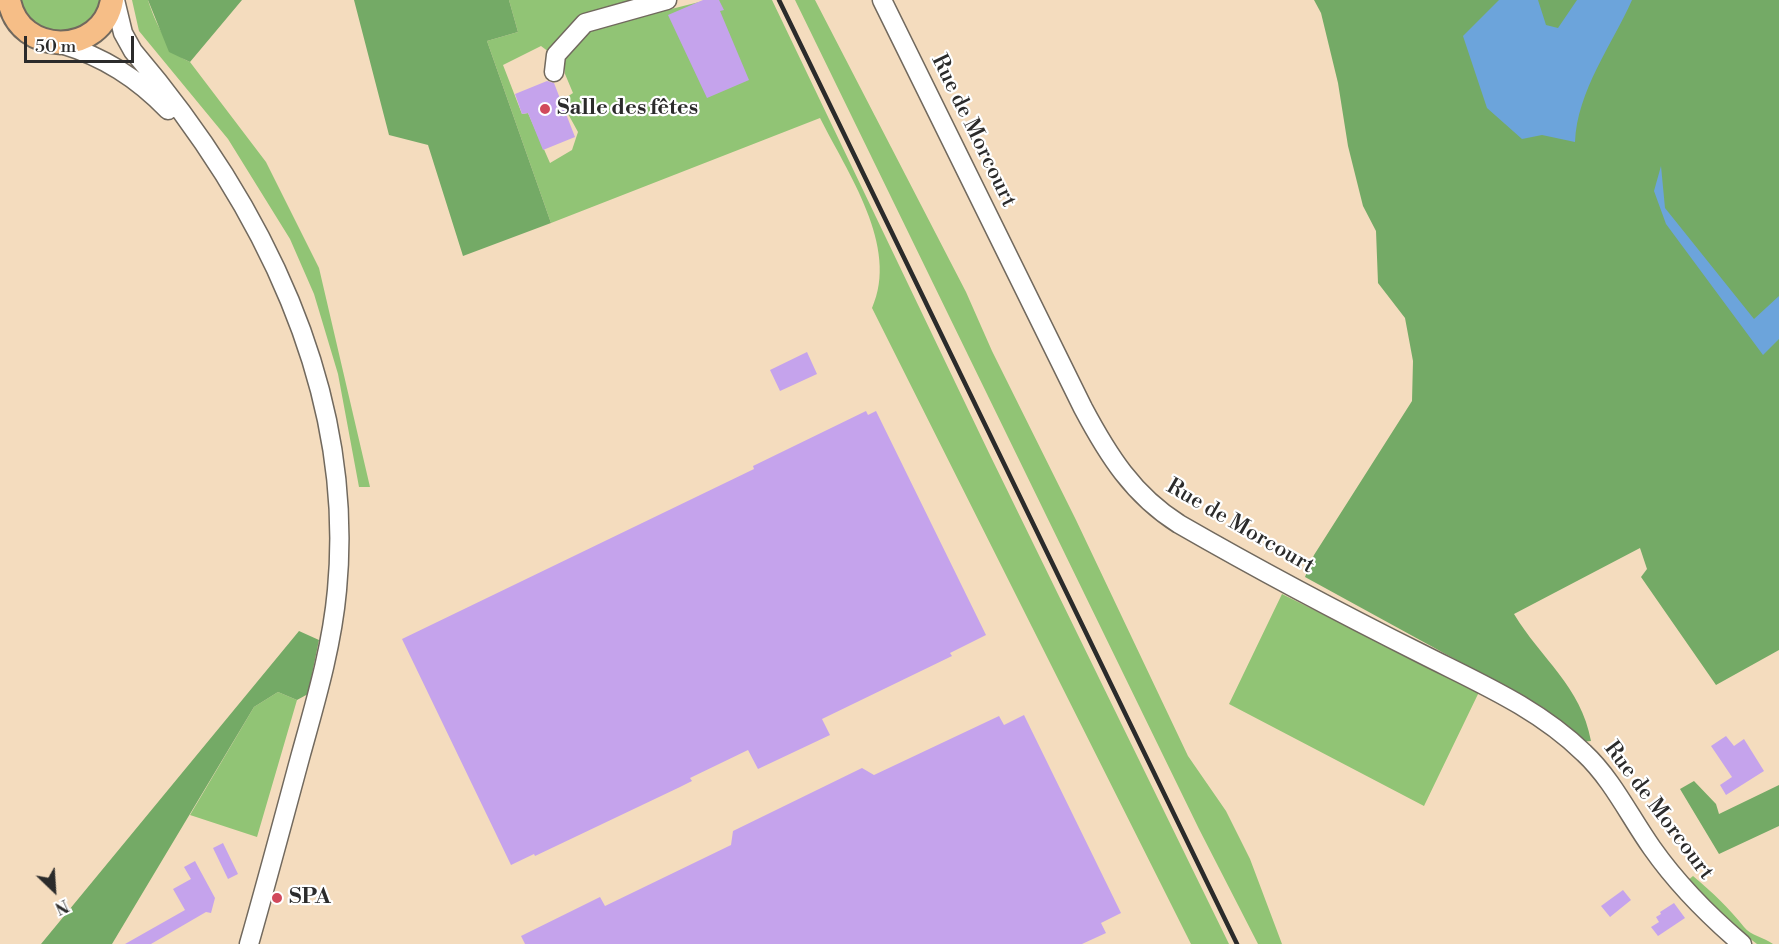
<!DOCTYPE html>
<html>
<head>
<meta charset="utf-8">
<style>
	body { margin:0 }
	#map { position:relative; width:1779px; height:944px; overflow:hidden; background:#f4dcbe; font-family:"Libre Bodoni",serif }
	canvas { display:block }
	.north { position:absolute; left:24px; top:860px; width:60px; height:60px; -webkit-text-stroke:4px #fff; paint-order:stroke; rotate:155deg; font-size:16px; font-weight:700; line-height:24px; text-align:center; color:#2b2b2b }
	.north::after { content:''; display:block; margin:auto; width:21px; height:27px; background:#2b2b2b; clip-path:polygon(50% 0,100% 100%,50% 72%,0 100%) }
	.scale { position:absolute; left:24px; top:36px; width:110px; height:27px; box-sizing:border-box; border:3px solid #2b2b2b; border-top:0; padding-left:8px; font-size:18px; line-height:21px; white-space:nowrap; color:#2b2b2b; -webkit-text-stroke:4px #fff; paint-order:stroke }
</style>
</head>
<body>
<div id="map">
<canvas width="1779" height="944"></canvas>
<div class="north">N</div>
<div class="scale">50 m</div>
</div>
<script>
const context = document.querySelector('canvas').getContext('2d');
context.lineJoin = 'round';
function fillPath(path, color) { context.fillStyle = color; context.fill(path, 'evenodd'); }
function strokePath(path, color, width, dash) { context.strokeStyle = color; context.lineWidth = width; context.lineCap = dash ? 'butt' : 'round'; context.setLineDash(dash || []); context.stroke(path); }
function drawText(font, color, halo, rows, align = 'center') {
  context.font = font + ' "Libre Bodoni",serif'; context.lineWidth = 4.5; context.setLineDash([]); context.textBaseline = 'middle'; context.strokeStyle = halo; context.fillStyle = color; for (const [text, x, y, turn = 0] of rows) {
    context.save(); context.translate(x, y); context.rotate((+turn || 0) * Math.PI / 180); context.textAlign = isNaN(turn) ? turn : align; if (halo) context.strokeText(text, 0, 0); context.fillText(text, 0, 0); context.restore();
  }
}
fillPath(new Path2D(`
	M19,0H107L90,27L51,35L27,18Z
	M132,0H148C154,20 170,55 190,62L266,162L319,268L370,487H359L338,374L314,294L290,239L228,139L139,31Z
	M509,0H645L549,52L541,46L503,65L522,114L528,113L550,163L572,150L578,132L561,101L573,93L565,74L564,59L583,35L604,26L707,0H772L989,453L1229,944H1191L872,308C900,247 847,172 820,118L551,223L487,41L518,32Z
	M795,0H815L966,292L992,351L1076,520L1188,756L1226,811L1250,859L1282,944H1258L1199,829Z
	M1282,594L1479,692L1424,806L1229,704Z
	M278,692L297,700L257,837L190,815L254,707Z
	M1693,876C1713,893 1729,908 1744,927C1751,936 1764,937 1773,944H1757L1753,941L1687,881Z`), '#91c475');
fillPath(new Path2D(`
	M148,0H242L190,62L169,52Z
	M354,0H509L518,32L487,41L551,223L463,256L428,145L389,135Z
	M1314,0H1779V650L1716,685L1641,577L1647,569L1640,548L1514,614C1541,659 1581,686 1591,741L1581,742L1544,708L1305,577L1314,555L1412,401L1413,361L1405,318L1378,283L1376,231L1363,206L1348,146L1338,83L1321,13Z
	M299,631L319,640L308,694L297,700L278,692L254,707L112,944H41Z
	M1694,781L1716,804L1719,814L1779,785V826L1719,854L1680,789Z`), '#74aa66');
fillPath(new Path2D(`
	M1499,0H1538L1546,25L1558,28L1577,0H1632C1612,45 1577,91 1575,142L1542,135L1522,139L1487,108L1463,36Z
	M1661,166L1665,208L1754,319L1779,296V339L1763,355L1666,224L1654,191Z`), '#6ca4db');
fillPath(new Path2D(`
	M703,0H719L724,10L720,11L749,80L707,98L668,15Z
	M547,81L554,83L575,137L543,150L528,113L522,114L515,94Z
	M807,352L817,374L780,391L770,370Z
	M866,411L868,415L876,411L986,635L950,653L952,656L822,719L830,735L758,769L748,750L690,778L692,781L680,787L535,856L534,854L511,865L402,639L754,469L753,466Z
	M1024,715L1121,913L1101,923L1106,933L1082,944H525L521,936L600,897L605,906L731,845L733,831L862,768L874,775L999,716L1004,725Z
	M1726,736L1734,746L1744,739L1764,771L1726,795L1720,785L1732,777L1711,746Z
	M223,843L238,874L228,879L213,848Z
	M195,861L215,898L211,913L206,912L151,944H125L185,910L173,889L191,879L184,867Z
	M1623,890L1631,900L1610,917L1601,906Z
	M1674,903L1685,918L1658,936L1651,927L1659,922L1656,917L1661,914L1660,912Z`), '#c5a3ec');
const minor = new Path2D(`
	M115,0L123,33L133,51C260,200 356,388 337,590C332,646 316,700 301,754C284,817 267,881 249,944
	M882,0L1083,408C1108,455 1133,495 1179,524C1259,570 1340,613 1422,654C1479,683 1538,708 1584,753C1612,779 1630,817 1652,848C1678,885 1708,915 1742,944
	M61,44C104,57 137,78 168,110
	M554,72L556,55L585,23L667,0`);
const major = new Path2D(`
	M9,0C19,57 103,56 112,0`);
strokePath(minor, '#71695e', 21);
strokePath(major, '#71695e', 26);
strokePath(minor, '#fff', 18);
strokePath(major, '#f6be87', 22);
strokePath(new Path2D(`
	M779,0L1237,944`), '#2b2b2b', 4.5);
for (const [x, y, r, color] of [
	[545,109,6,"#d1495b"],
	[277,898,6,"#d1495b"]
]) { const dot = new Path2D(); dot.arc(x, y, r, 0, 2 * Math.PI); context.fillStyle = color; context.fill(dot); strokePath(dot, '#fff', 2); }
drawText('bold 22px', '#2b2b2b', '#fff', [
	["Salle des fêtes",557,109],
	["SPA",289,898]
], 'left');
drawText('22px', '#2b2b2b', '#fff', [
	["Rue de Morcourt",973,131,64],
	["Rue de Morcourt",1240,527,30],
	["Rue de Morcourt",1658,811,53]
]);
</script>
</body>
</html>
